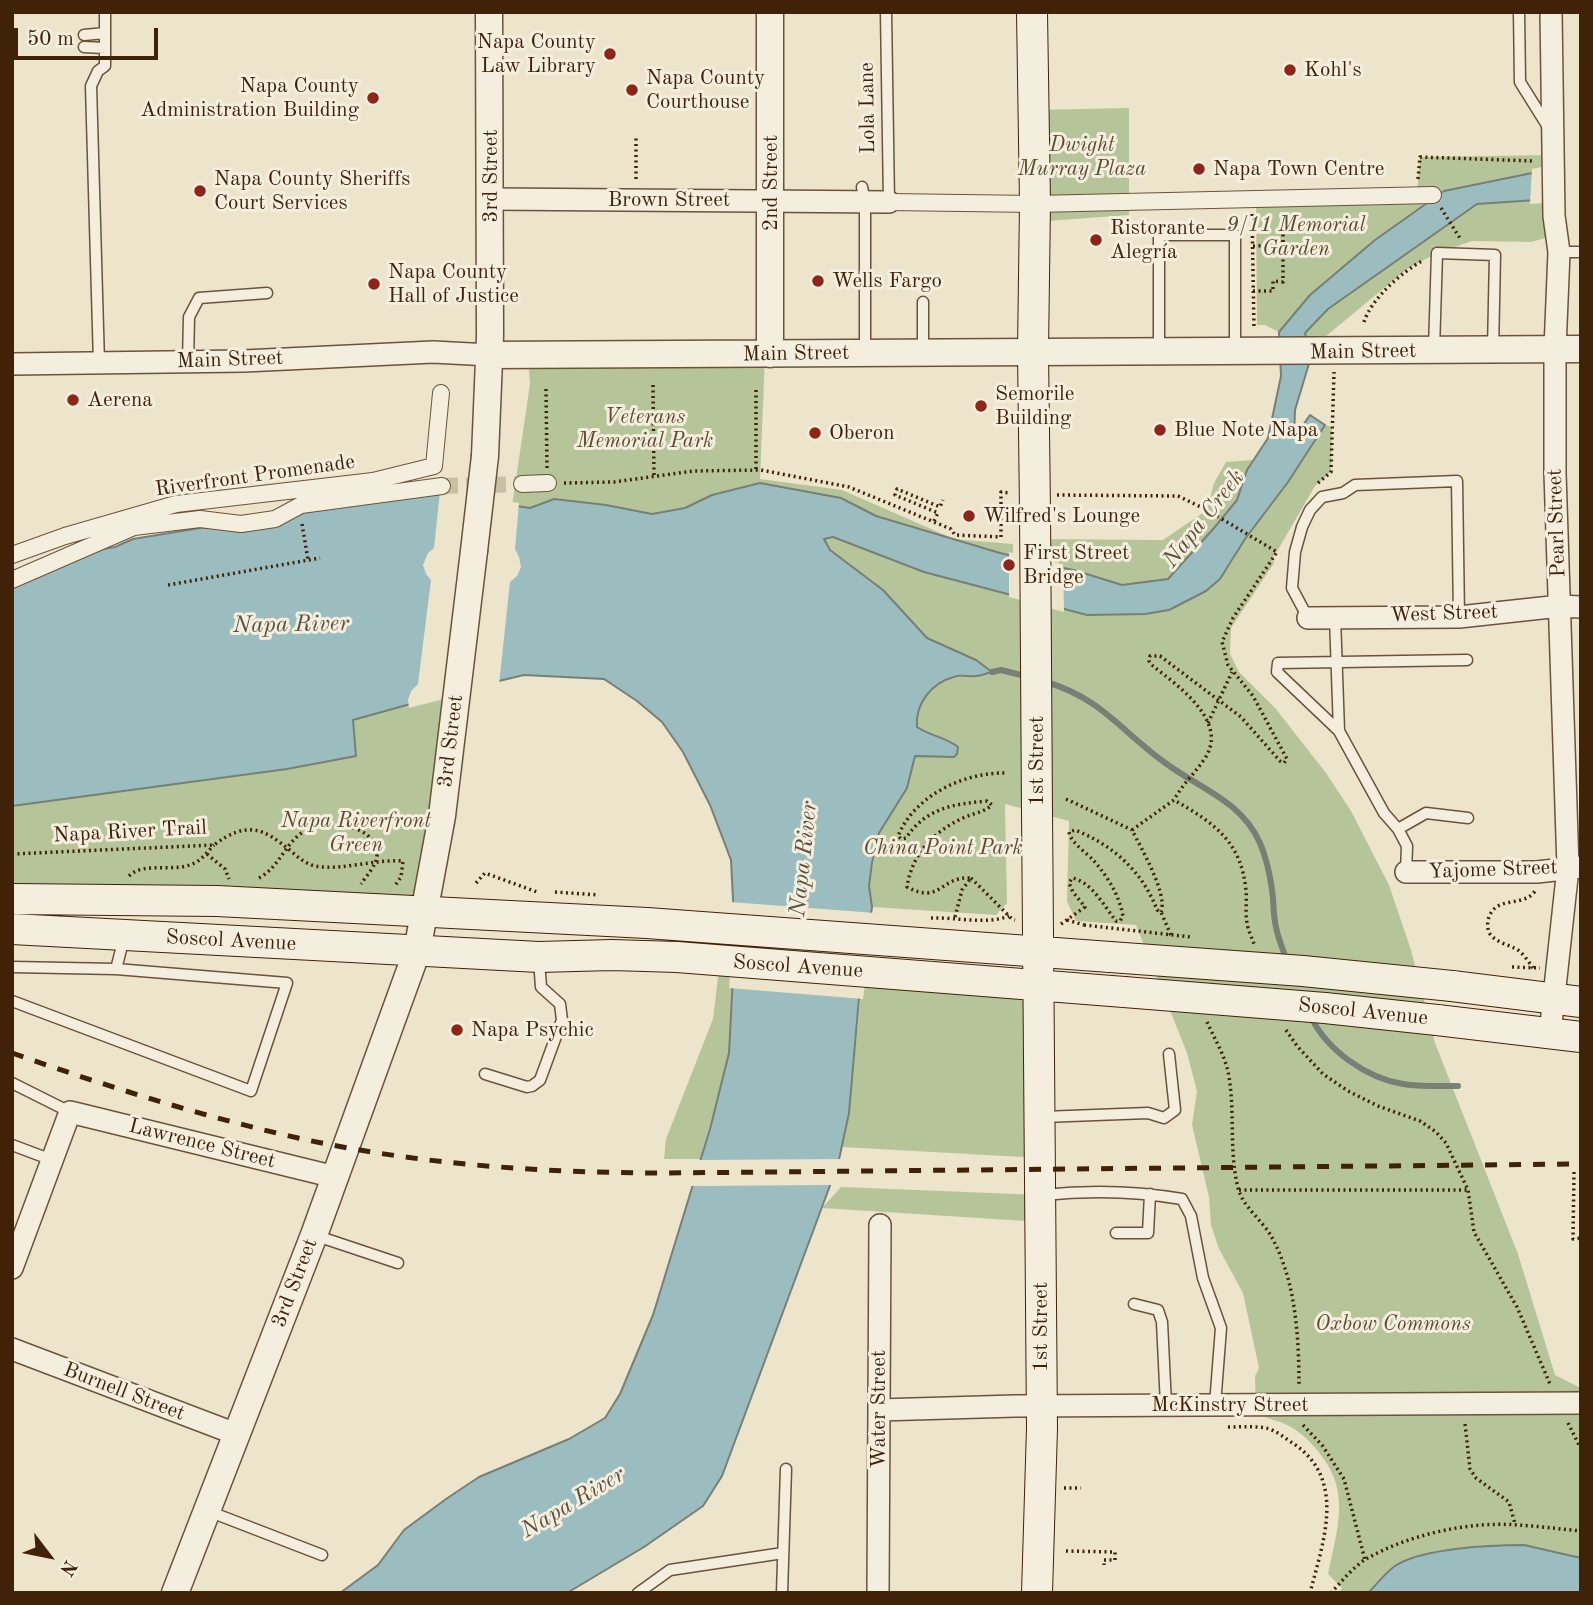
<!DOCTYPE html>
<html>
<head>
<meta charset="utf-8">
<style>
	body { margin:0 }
	#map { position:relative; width:1593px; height:1605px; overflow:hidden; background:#ede5cb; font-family:"Old Standard TT",serif }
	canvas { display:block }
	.frame { position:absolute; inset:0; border:14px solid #402209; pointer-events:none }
	.north { position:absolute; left:14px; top:1521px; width:70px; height:70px; -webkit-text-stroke:5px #f3eedd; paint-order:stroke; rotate:122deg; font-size:19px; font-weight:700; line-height:28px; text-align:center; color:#402209 }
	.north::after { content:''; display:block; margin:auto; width:24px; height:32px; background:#402209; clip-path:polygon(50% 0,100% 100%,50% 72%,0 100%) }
	.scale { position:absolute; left:14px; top:28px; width:144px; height:32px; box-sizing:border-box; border:4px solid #402209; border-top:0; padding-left:9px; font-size:21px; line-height:24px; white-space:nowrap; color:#402209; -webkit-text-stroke:5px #f3eedd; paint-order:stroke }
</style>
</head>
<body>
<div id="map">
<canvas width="1593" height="1605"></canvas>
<div class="frame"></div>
<div class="north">N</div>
<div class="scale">50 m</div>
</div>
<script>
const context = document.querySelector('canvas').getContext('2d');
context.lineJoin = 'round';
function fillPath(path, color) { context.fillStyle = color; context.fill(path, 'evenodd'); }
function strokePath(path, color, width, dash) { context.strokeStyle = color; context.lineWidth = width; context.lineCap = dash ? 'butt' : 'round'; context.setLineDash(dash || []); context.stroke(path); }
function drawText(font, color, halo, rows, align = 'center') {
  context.font = font + ' "Old Standard TT",serif'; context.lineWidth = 6; context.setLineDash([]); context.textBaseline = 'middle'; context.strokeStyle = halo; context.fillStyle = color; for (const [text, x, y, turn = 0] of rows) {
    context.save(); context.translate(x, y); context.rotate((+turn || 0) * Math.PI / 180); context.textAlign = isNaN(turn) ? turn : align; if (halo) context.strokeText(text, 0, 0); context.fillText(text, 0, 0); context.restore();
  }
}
fillPath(new Path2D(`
	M1129,108V215L1034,222V110Z
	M1553,155L1554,170L1444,191L1375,240L1310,295L1279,332L1265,325H1257L1256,197L1417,194L1420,157Z
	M1554,200L1553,236L1531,242L1472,241L1437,253L1407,269L1307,352L1305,333L1328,309L1477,204Z
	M765,355L760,479L842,490L954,539L1013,544V558L876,516L841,498L712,495L685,508L652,514L606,505L554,499L530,508L512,506L530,384L528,356Z
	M1325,425L1332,427L1331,472L1315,486L1272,560L1274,563L1231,628L1230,654L1239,672L1276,709L1326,773L1351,811L1389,885L1411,950L1435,1043L1518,1254L1555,1375L1581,1388V1558L1524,1545L1483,1546L1429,1554L1396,1565L1368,1593H1339L1342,1588L1328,1574C1337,1530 1351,1492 1320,1454C1311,1442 1300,1431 1287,1425C1277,1420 1266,1418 1256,1414L1255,1376L1259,1368L1243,1293L1219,1249L1211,1225L1209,1197L1192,1125L1197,1091L1187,1053L1136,925L1076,921L1067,901L1069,821L1005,804L1007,903L996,915L872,907L869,886L879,833L907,788L915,756H931L953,742L929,735L917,727C914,692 945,673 977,677L943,646L927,638L883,590L830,550L824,539L833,537L924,572L1087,615L1145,614L1169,610L1229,567L1245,539L1288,482Z
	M1252,460L1237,500L1214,528L1168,579L1123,585L1036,560V539L1163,540L1207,510L1214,483L1226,462Z
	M457,691L425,913L12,899V806L287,769L356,756L352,720Z
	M720,961L734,962L729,1053L701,1159H664L666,1139L713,1019Z
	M863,972L1038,986L1040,1158L842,1147L849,1113Z
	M841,1187L1041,1195V1222L822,1208Z`), '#b6c599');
const water = new Path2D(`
	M1581,163V197L1477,204L1328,309L1305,333L1311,357L1295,410L1294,438L1310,415L1325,425L1288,482L1245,539L1220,579L1206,591L1169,610L1145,614L1087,615L924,572L833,537L824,539L830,550L883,590L927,638L976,660L992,672C987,673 981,676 976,676C968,677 961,674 954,677C931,683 915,704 917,727C930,736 946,737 958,747L957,754L954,757L915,756L907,788L879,833L872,863L869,886L872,907L859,998L849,1113L838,1164L722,1476L703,1506L644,1547L567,1593H340L378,1565L404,1530L446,1499L479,1477L569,1439L605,1418L620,1394L653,1315L710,1129L729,1053L735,938L731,860L710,805L683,752L662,722L637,701L604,679L524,675L457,691L353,720L356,756L287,769L12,806V584L92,551L115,547L133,539L206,527L243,532L276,524L294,514L429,493L530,508L554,499L606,505L652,514L685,508L712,495L760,483L841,498L876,516L1000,553L1077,571L1122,585L1168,579L1214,528L1237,500L1247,470L1268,438L1281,376L1279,332L1310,295L1375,240L1444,191Z
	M1524,1545L1581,1558V1593H1368C1377,1584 1386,1572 1395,1566C1422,1548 1492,1545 1524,1545Z`);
fillPath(water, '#9cbdbf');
strokePath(water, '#777f76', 2);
fillPath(new Path2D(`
	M1581,159V201L1530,204L1532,169Z
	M440,491L519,503L515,549L519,557L521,567L517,576L510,582L499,685L409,708L408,700L411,691L418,684L431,580L426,574L423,565L428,553L434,548Z
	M1009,552L1063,564L1064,612L1009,597Z
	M730,902L875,913L863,999L729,988L732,938Z
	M843,1159L834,1185L690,1186L697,1160Z`), '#ede5cb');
strokePath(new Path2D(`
	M992,672L1001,670L1029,677
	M1046,682C1101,698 1121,731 1164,762C1198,788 1241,800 1260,843C1266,857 1270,875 1272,890C1274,902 1273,915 1276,927C1278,939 1284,951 1287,962
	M1311,1017C1327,1050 1366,1078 1403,1084C1421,1087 1440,1086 1458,1086`), '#777f76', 6);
strokePath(new Path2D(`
	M442,486L522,484`), '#cabea4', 16, [16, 8]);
const service = new Path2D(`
	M886,12L889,202
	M1519,12L1520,82L1550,130
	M84,35L105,33
	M84,47L105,48
	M862,187L865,202V353
	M1559,252H1581
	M1434,349L1437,253L1495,255L1493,350
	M1159,352V235H1235V349
	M923,353V302
	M188,362L189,317L199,298L267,293
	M99,363L91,86L98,71L105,66V12
	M1335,617L1339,731
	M1308,618L1292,588L1295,552L1302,527L1310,510L1322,497L1343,493L1355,485L1457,481L1459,617
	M1398,829L1384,813L1339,731L1277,672L1278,663L1467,660
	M1406,872L1407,846L1398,829L1426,813L1468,818
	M12,967L116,969L287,983L251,1091L12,1001
	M116,969L124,938
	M485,1074L527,1087L532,1086L540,1080L562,1020L560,1004L541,987L539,960
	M12,1083L70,1112
	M1043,1117L1148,1113L1164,1118L1175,1110L1169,1054
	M12,1145L52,1160
	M1043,1195C1089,1190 1136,1191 1182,1199L1191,1216L1203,1278L1221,1328L1215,1405
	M1116,1233H1148L1150,1194
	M314,1235L398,1263
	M1134,1304L1158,1310L1162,1322L1166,1405
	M208,1511L322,1555
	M638,1593L670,1570L783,1553
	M782,1593L786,1469`);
const pedestrian = new Path2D(`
	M889,202L1035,204L1433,195
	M522,484L548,483
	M12,555L65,536L176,504L373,481L434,466L441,393
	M12,580L134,527L200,519L241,524L275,519L301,505L442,486`);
const minor = new Path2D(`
	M491,199L889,202
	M12,364L244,361L433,352L490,355
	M1308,618L1459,617L1560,606L1581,607
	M1406,872H1537L1581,867
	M1550,1033L1568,868L1555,473V349L1559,252L1554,216L1551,12
	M12,1268L70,1112L335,1177
	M12,1349L236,1434
	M879,1410L1015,1406L1581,1403
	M878,1593L880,1225`);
const tertiary = new Path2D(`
	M770,354V12
	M490,355L1581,349
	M485,456L490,336L489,12
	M175,1593L314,1235L417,951L442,816L474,551`);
const secondary = new Path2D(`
	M1032,12L1035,204L1033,351L1035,511
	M12,899L217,901L647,923L1110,957
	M12,929L539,957L612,955L677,957L1124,992
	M1452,986L1581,1002
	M1437,1020L1581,1037
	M1037,1593L1042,1428L1037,811`);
strokePath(service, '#6b533a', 13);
strokePath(pedestrian, '#6b533a', 18);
strokePath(minor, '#6b533a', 24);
strokePath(tertiary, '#6b533a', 29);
strokePath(secondary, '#402209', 32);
strokePath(new Path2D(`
	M636,179V138
	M1418,179L1420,157L1534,161
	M1441,208L1461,240
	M1252,214L1254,329
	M1253,246L1283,245V214
	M1253,291H1273V281L1283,282V246
	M1364,322C1371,299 1402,272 1422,261
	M653,385L654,476
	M546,389L547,468
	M756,390V469
	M564,483L614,482L693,471L761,470L849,487L951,529L955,535L1001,537V492L1011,493
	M1318,483L1331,472L1334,372
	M1057,495L1178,496L1207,510L1277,552L1233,618L1222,642L1228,665L1253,696L1287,759L1284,763L1280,761L1241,717L1160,656H1150L1149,661L1153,666C1178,686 1232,723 1203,761C1194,774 1182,785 1174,800
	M934,521L938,513L895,495L897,489L940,507L943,500
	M302,524L308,560
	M168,585L320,558
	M1208,723L1232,672
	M1066,799L1132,830C1141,848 1168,894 1161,912
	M1132,830L1174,800C1214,823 1241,841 1246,890C1247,901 1245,913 1247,923C1248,930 1252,938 1254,944
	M12,854L214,845C246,821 263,827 292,852C299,858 306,864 315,866C341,871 375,859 403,861L401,877L394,887
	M207,854L225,869L229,879
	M129,876C145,860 177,875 198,861C204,857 209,850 214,845
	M259,878C280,867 285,842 305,831C326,819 376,823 377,855C377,865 366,876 361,884
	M971,878L1012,919L1015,920
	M476,883L485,873L537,892
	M555,892L599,895
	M955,917L962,890L971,878C940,876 941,905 907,887C912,854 933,832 963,818C973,813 983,813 992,805L987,801C953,804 926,808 906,838L901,839L898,836C915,795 964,772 1007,773
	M931,918C956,917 986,925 1009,916
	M1067,920L1084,925
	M1061,924L1085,907L1073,892L1069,883L1072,878C1092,882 1104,906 1116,921H1120L1123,916C1119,895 1108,877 1094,861C1087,853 1071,843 1069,832L1075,830C1113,845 1143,872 1157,910L1161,912L1172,938
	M1512,967L1540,968
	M1533,968C1528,961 1522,951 1514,948C1506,944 1496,942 1490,934C1487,929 1487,923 1489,917C1497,895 1523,908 1535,891
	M1207,1022C1215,1040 1226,1057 1229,1077C1235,1113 1229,1152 1238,1188C1243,1207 1262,1220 1271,1236C1296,1280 1299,1338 1299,1387
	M1286,1030L1297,1046L1323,1074L1348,1091L1378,1106L1420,1121L1436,1132L1446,1143L1468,1190L1474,1232L1517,1307L1550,1384
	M1574,1172L1573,1239L1581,1238
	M1239,1190H1468
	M1568,1423L1581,1449
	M1465,1424L1470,1469L1476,1478L1509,1502L1515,1524
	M1303,1425L1322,1445L1344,1479L1365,1560
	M1228,1427C1241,1427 1254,1426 1266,1428C1276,1430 1286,1439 1294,1444C1347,1480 1323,1542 1310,1593
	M1064,1488H1081
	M1066,1551L1115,1552V1560H1104V1565
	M1331,1593C1341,1582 1353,1567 1366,1559C1408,1535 1468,1521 1517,1525C1538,1526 1559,1529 1581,1531`), '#402209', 3.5, [2, 3.5]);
strokePath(service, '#f3eedd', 10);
strokePath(pedestrian, '#f3eedd', 16);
strokePath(minor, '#f3eedd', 21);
strokePath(tertiary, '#f3eedd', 26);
strokePath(secondary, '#f3eedd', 30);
strokePath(new Path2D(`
	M12,1053C109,1087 207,1118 307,1140C425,1165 546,1173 666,1173L1581,1164`), '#402209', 5, [12, 12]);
const tertiaryBridge = new Path2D(`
	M474,551L485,456`);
const secondaryBridge = new Path2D(`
	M1035,511L1037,811
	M1110,957L1303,971L1452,986
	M1124,992L1325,1008L1437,1020`);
strokePath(tertiaryBridge, '#6b533a', 29, []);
strokePath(secondaryBridge, '#402209', 32, []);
strokePath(new Path2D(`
	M1084,925L1191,937`), '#402209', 3.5, [2, 3.5]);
strokePath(tertiaryBridge, '#f3eedd', 26);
strokePath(secondaryBridge, '#f3eedd', 30);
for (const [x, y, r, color] of [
	[610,54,7,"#8f2418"],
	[1290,70,7,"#8f2418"],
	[632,90,7,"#8f2418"],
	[373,98,7,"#8f2418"],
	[1199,169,7,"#8f2418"],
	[200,191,7,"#8f2418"],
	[1096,240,7,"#8f2418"],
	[818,281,7,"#8f2418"],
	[374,284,7,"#8f2418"],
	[73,400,7,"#8f2418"],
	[981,406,7,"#8f2418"],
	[1160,430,7,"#8f2418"],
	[815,433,7,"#8f2418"],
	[969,516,7,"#8f2418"],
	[1009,565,7,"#8f2418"],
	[457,1030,7,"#8f2418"]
]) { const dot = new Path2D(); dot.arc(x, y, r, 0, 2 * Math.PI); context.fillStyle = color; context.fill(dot); strokePath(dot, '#f3eedd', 2.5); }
drawText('21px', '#402209', '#f3eedd', [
	["Napa County",596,42,"right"],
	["Law Library",596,66,"right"],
	["Kohl's",1304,70],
	["Napa County",646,78],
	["Courthouse",646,102],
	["Napa County",359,86,"right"],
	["Administration Building",359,110,"right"],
	["Napa Town Centre",1213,169],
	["Napa County Sheriffs",214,179],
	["Court Services",214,203],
	["Ristorante",1110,228],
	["Alegría",1110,252],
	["Napa County",388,272],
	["Hall of Justice",388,296],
	["Wells Fargo",832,281],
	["Semorile",995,394],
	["Building",995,418],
	["Aerena",87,400],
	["Blue Note Napa",1174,430],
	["Oberon",829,433],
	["Wilfred's Lounge",983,516],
	["First Street",1023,553],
	["Bridge",1023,577],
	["Napa Psychic",471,1030]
], 'left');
drawText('21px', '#402209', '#f3eedd', [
	["Lola Lane",868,108,-91],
	["3rd Street",491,176,-90],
	["2nd Street",771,183,-90],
	["Brown Street",669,200],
	["Main Street",1363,352,-1],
	["Main Street",796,354,-1],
	["Main Street",230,360,-2],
	["Riverfront Promenade",255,476,-8],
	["Pearl Street",1557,523,-92],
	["West Street",1444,614,-2],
	["3rd Street",451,741,-83],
	["1st Street",1037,761,-90],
	["Napa River Trail",130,832,-3],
	["Yajome Street",1493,870,-2],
	["Soscol Avenue",231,941,3],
	["Soscol Avenue",798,967,4],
	["Soscol Avenue",1363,1012,6],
	["Lawrence Street",202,1144,14],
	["3rd Street",295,1283,-69],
	["1st Street",1041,1327,-90],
	["Burnell Street",124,1392,21],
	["McKinstry Street",1230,1405],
	["Water Street",879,1409,-90]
]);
drawText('italic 21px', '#5e4b2d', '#f3eedd', [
	["Dwight",1082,145],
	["Murray Plaza",1082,169],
	["9/11 Memorial",1296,225],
	["Garden",1296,249],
	["Veterans",645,417],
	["Memorial Park",645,441],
	["Napa Riverfront",356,821],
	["Green",356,845],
	["China Point Park",943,848],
	["Oxbow Commons",1393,1324]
]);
drawText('italic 23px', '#5c5040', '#f3eedd', [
	["Napa Creek",1204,519,-52],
	["Napa River",291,625,-1],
	["Napa River",804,859,-84],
	["Napa River",573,1503,-31]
]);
</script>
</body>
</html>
